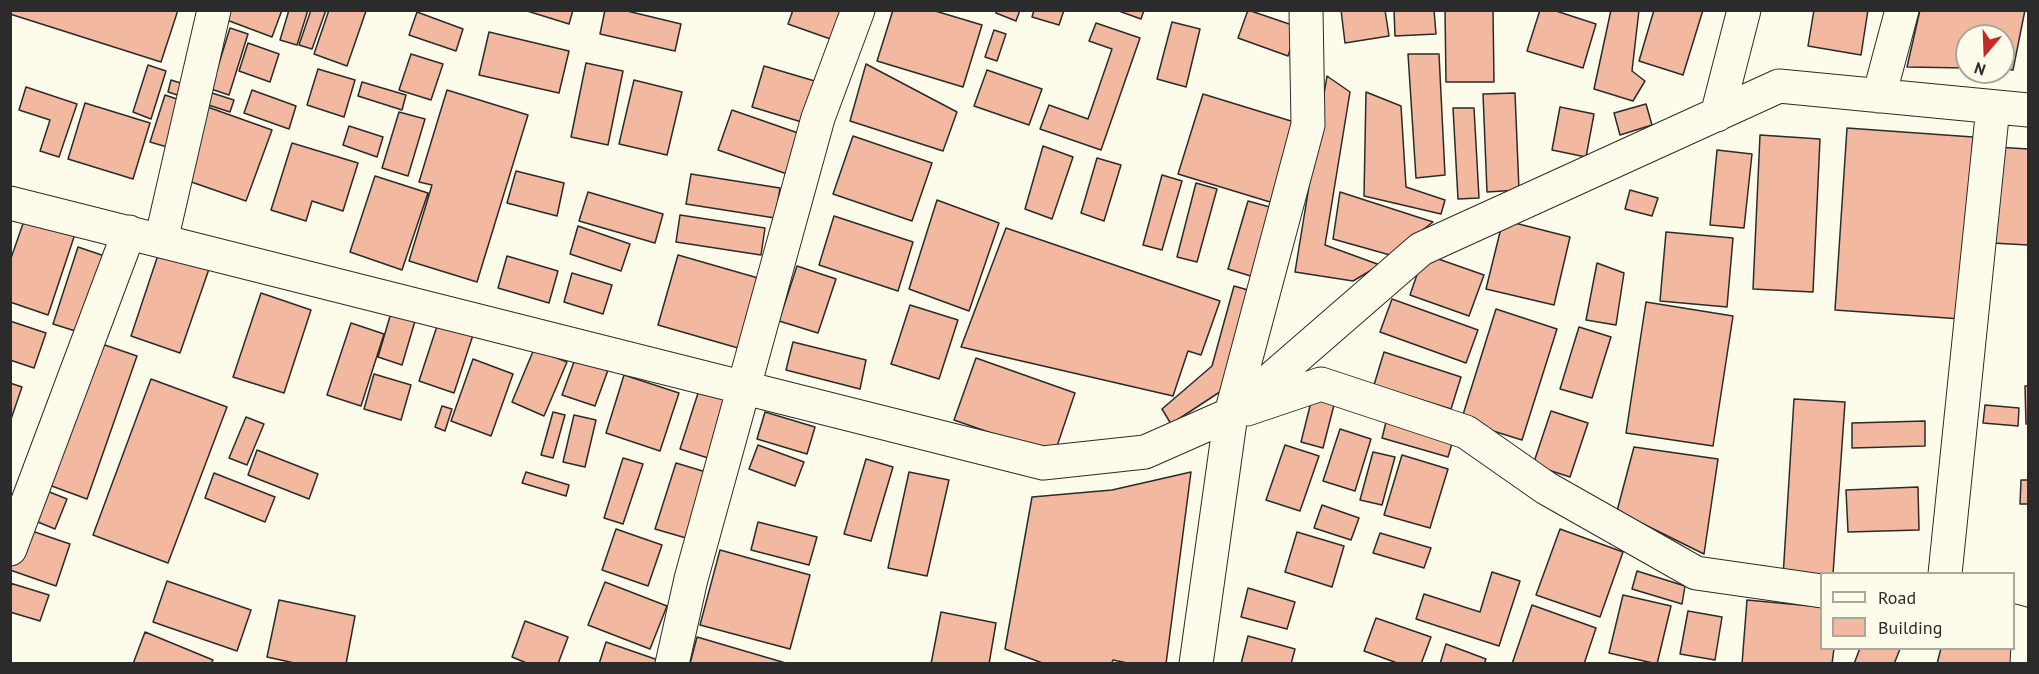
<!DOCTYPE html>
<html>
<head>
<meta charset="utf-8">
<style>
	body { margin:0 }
	#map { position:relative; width:2039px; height:674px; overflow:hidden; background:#fdfbea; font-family:"PT Sans",sans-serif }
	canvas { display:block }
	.frame { position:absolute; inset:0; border:12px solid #2b2b2b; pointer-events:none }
	.legend { position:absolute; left:1820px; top:572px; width:195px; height:78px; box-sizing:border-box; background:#fdfbea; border:2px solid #a9a89e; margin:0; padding:8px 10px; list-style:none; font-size:18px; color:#2b2b2b }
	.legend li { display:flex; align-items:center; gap:12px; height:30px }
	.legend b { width:30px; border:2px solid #a9a89e }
	.north { position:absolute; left:1955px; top:24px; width:60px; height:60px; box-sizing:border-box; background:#fdfbea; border:2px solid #a9a89e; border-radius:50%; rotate:199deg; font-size:16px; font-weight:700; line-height:24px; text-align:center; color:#2b2b2b }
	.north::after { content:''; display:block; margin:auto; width:21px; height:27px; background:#c62828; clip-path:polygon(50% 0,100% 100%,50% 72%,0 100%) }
</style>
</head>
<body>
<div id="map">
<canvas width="2039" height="674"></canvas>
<div class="frame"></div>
<ul class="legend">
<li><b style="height:8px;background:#fdfbea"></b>Road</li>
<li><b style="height:16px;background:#f2b8a0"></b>Building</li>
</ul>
<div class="north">N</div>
</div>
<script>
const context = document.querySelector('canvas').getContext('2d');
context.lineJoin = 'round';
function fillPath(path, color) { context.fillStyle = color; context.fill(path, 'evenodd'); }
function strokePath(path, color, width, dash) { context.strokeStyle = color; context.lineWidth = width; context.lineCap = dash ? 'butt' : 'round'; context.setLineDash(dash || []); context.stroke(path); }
const building = new Path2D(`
	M10,10H178L161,62L10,14Z
	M200,10H282L272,37Z
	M289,10H308L297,45L280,40Z
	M311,10H326L312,49L299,45Z
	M329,10L366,11L347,66L314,54Z
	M524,10H573L569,24Z
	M605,10H623L681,24L675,51L600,34Z
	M793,10H847L836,41L788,24Z
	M893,10H932L982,25L963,87L877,61Z
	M997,10H1020L1016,21L996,13Z
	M1034,10H1064L1059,25L1032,17Z
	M1116,10H1144L1141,19Z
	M1248,10L1298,27L1288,56L1238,38Z
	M1341,10H1385L1389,36L1345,43Z
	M1394,10H1434L1436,34L1395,36Z
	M1445,10H1493L1494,82H1446Z
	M1540,10H1553L1596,24L1583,68L1527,51Z
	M1611,10H1639L1632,71L1645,81L1633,101L1594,89Z
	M1654,10H1703L1683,75L1639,61Z
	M1814,10H1868L1861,55L1808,46Z
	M1920,10H2025L2013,70L2003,69V36H1967V68L1907,67Z
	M417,12L463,29L456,51L409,35Z
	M1172,22L1200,29L1186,87L1157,79Z
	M1096,23L1140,38L1101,150L1040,129L1049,105L1088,119L1112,49L1089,41Z
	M230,28L248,34L229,95L211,89Z
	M994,30L1006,34L997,61L985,57Z
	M489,32L569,51L559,93L479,75Z
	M248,43L279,54L270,82L239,71Z
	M411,54L443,64L431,100L399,90Z
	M1408,54H1439L1445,175L1416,178Z
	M586,63L623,71L608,145L571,137Z
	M866,64L957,112L943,151L850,121Z
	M148,65L166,71L151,119L133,112Z
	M764,66L818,82L805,123L752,107Z
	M318,69L355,80L344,117L307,105Z
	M987,70L1042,89L1029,125L974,106Z
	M1327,76L1350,92L1325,245L1380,265L1353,281L1295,272Z
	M171,80L234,100L230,112L168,92Z
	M634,80L682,92L667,155L619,144Z
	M362,82L406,95L402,110L358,96Z
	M26,87L77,104L59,157L40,151L50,120L19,110Z
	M252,90L296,106L289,129L244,113Z
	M447,90L528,115L477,282L409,261L432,185L419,182Z
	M1366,92L1401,106L1406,187L1445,200L1441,214L1364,196Z
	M1515,93L1519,190L1487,192L1483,94Z
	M1203,94L1304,125L1280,205L1178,174Z
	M165,95L189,103L174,149L150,142Z
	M85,103L150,123L133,179L68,159Z
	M1646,104L1652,125L1620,135L1614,113Z
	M202,105L272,130L246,201L177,177Z
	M1560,107L1594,114L1586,157L1552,150Z
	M1453,108H1474L1479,198L1458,199Z
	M732,110L801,134L787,174L718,150Z
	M399,112L425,119L408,176L382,168Z
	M349,126L383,137L377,157L343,145Z
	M1847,128L1973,137L1961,319L1835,310Z
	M1760,135L1820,139L1813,292L1753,289Z
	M853,136L932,163L912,221L833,194Z
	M292,143L358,163L343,211L312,201L306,221L271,210Z
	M1043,146L1073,157L1052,219L1025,209Z
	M1996,147L2028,149V245L1992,243Z
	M1717,150L1752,154L1744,228L1710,225Z
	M1097,158L1121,165L1104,221L1081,213Z
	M516,171L564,183L557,216L507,203Z
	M691,174L780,188L775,218L686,204Z
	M1162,175L1182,181L1162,250L1143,245Z
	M375,176L428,193L402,270L350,252Z
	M1196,183L1217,189L1197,262L1177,257Z
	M1630,190L1658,198L1652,216L1625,209Z
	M588,192L663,214L655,243L579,221Z
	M1340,192L1433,222L1390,255L1333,239Z
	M937,200L999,223L969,311L909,289Z
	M1248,201L1277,209L1257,278L1228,269Z
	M26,215L76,231L48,315L10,302V261Z
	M680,215L765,228L761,255L676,242Z
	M834,216L913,242L898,291L819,265Z
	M1503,220L1570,237L1554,305L1486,289Z
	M578,226L630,244L621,271L570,254Z
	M1006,228L1220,301L1201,355L1188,351L1173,396L961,347Z
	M1666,232L1733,238L1727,307L1660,301Z
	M78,247L128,264L104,340L53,324Z
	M159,252L209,269L180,353L131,336Z
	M1424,254L1484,275L1469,316L1410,295Z
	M678,255L765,280L745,350L658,325Z
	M507,256L558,271L549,303L498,288Z
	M1597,263L1624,273L1616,325L1586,320Z
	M797,266L836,279L818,333L779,321Z
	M572,273L612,285L603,314L564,302Z
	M1234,286L1262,294L1235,382L1171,424L1162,409L1212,366Z
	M261,293L311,310L284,393L233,377Z
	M1392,299L1478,330L1466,363L1380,332Z
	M1646,302L1733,316L1713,446L1626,433Z
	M910,305L958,320L939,379L891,364Z
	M1496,309L1557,329L1522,440L1461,421Z
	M391,313L415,321L402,365L378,357Z
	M439,320L474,332L454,393L419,381Z
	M10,321L46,333L34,368L10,360Z
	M351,323L384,334L361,406L327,395Z
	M1579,327L1611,337L1592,398L1560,389Z
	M793,342L866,360L860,389L786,370Z
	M99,343L137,356L87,499L49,485Z
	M534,349L567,362L544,416L512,402Z
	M1384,352L1461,377L1451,409L1374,385Z
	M976,358L1075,393L1054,455L954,420Z
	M473,359L513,374L491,436L451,421Z
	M575,359L608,370L595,406L562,395Z
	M374,374L411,385L401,420L364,409Z
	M624,375L679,393L660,451L606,433Z
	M151,379L227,407L168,563L93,535Z
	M10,383L22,387L10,422Z
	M2025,386H2028V424H2026Z
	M700,387L728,396L708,458L680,449Z
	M1313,394L1335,401L1323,448L1301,442Z
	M1794,399L1845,402L1833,574H1822V580L1783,577Z
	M1985,405L2019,408L2018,426L1983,423Z
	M442,406L452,409L445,431L435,427Z
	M1551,411L1588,423L1570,477L1533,465Z
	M553,412L565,415L553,458L541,455Z
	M765,412L815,427L807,454L757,439Z
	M574,415L596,420L585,467L563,462Z
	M246,417L264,424L247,465L229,458Z
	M1387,418L1454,437L1448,457L1382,438Z
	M1925,421V446L1852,448V423Z
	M1340,429L1371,439L1355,491L1323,481Z
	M758,445L804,462L795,486L749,469Z
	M1285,445L1319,456L1300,511L1266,500Z
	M1634,447L1718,459L1704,554L1617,511Z
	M257,450L318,474L309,499L248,475Z
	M1373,452L1395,457L1382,505L1360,500Z
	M1402,455L1448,469L1430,528L1384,515Z
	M623,458L643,464L623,524L604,518Z
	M866,459L893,467L871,541L844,534Z
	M676,463L706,472L686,538L655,529Z
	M526,472L569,485L566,496L522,483Z
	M909,472L949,480L927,576L888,568Z
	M1191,472L1166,664H1132L1113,660L1111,664H1045L1005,649L1032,497L1112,490Z
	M214,473L275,497L265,522L205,498Z
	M2021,480H2028V504H2020Z
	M27,483L67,499L55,529L16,513Z
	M1918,487L1919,530L1848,532L1846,490Z
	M1322,505L1359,518L1351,540L1314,528Z
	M758,522L817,537L809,565L751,550Z
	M23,528L70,544L56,586L10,570V563Z
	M616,529L662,545L648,586L602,570Z
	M1560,529L1623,552L1600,617L1536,595Z
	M1297,532L1344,546L1332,587L1285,572Z
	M1380,533L1431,548L1424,568L1373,553Z
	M720,550L810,575L790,649L700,625Z
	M1637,571L1685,586L1682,604L1632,589Z
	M1492,572L1520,581L1499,646L1416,619L1424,594L1480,612Z
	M167,581L251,610L237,651L153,622Z
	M605,582L667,606L650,649L588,625Z
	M10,583L49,595L40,621L10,612Z
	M1248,588L1295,602L1287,629L1241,617Z
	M1623,595L1671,606L1657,664L1609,653Z
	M279,600L355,616L346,664H299L267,657Z
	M1747,600L1822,607V648H1834L1832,664H1742Z
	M1532,605L1596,628L1584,664H1512Z
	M1688,611L1722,617L1715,660L1680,654Z
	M941,612L996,623L989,664H931Z
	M1376,618L1431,637L1421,664H1400L1364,651Z
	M525,621L568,637L558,664H529L512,657Z
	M2014,631L2018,664H1937L1941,648H2014Z
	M145,632L213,660L211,664H133Z
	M1248,636L1295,649L1291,664H1241Z
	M697,637L789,664H690Z
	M606,642L658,660L657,664H599Z
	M1446,644L1486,659L1484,664H1440Z
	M1860,648H1899L1900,649L1894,664H1854Z`);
fillPath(building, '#f2b8a0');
strokePath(building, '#2b2b2b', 1.5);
const minor = new Path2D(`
	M1879,96L1902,10
	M1717,115L1744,10
	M10,203L1043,463L1145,452L1231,414L1421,249L1779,86L2028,110
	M161,241L214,10
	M1247,409L1321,384L1466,432L1546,488L1696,573L1822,591
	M10,549L129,232
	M1945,574L1993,107
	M2014,621L2028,625
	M672,664L691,579L818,118L858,10
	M1196,664L1231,414L1308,125L1306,10
	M2027,664L2028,645`);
strokePath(minor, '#2b2b2b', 35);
strokePath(minor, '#fdfbea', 33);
</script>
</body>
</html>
